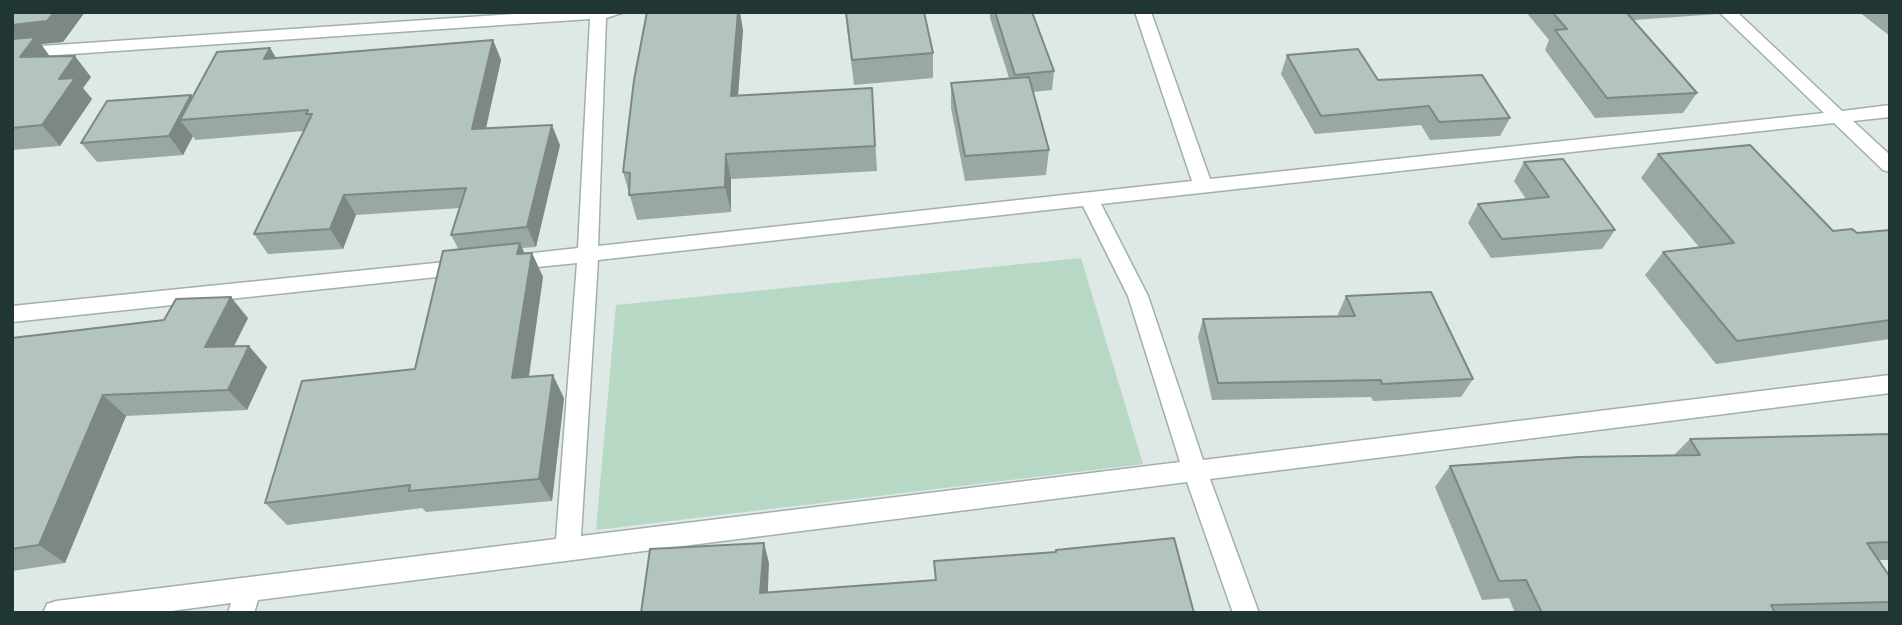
<!DOCTYPE html>
<html>
<head>
<meta charset="utf-8">
<style>
	body { margin:0 }
	#map { position:relative; width:1902px; height:625px; overflow:hidden; background:#dee8e5; font-family:Rubik,sans-serif }
	canvas { display:block }
	.frame { position:absolute; inset:0; border:14px solid #203635; pointer-events:none }
</style>
</head>
<body>
<div id="map">
<canvas width="1902" height="625"></canvas>
<div class="frame"></div>
</div>
<script>
const context = document.querySelector('canvas').getContext('2d');
context.lineJoin = 'round';
function fillPath(path, color) { context.fillStyle = color; context.fill(path, 'evenodd'); }
function strokePath(path, color, width, dash) { context.strokeStyle = color; context.lineWidth = width; context.lineCap = dash ? 'butt' : 'round'; context.setLineDash(dash || []); context.stroke(path); }
fillPath(new Path2D(`
	M1081,258L1143,464L596,530L616,305Z`), '#b8d8c6');
const street = new Path2D(`
	M543,12H625L606,18L598,246L1192,181L1135,12H1151L1210,179L1824,113L1719,12H1737L1842,111L1890,105V117L1853,121L1890,155V172L1883,170L1834,123L1101,204L1148,296L1203,460L1890,375V393L1210,479L1259,613H1233L1187,482L258,600L254,613H228L231,603L156,613H43L47,604L56,601L556,539L577,263L507,270L500,268L497,263L500,258L507,256L578,248L590,19L12,58V48ZM1083,206L1128,296L1180,462L581,536L598,260Z
	M465,260L472,262L475,267L472,272L465,274L12,322V306Z`);
strokePath(street, '#a1afad', 3);
fillPath(street, '#fff');
fillPath(new Path2D(`
	M12,12H85L63,42L41,44L50,57L91,77L83,88L92,99L60,146L12,150Z
	M845,12H924L933,53V78L854,85Z
	M990,12H994L1054,71L1052,90L1033,92L1049,150L1046,175L965,181L951,108V83L1009,78L990,18Z
	M1526,12H1719L1718,14L1634,20L1697,93L1683,113L1595,118L1545,50L1549,40Z
	M1859,12H1890V36Z
	M743,30L738,95L872,88L877,171L731,179V212L637,220L623,172Z
	M493,40L501,60L486,129L560,145L536,247L522,248L525,254L532,253L543,277L529,377L564,398L552,501L426,512L422,508L287,525L265,503L415,369L459,250L451,235L460,208L356,215L343,249L268,254L254,234L304,131L195,140L193,136L183,155L97,162L81,143L191,95L193,97L270,48L276,58Z
	M1287,55L1378,80L1510,118L1500,136L1430,140L1421,125L1315,134L1281,74Z
	M1658,154L1833,231L1857,233L1890,230V339L1716,364L1645,275L1663,252L1699,247L1641,178Z
	M1524,162L1615,230L1602,249L1491,258L1468,223L1478,204L1526,199L1514,181Z
	M1346,296L1473,379L1461,397L1373,401L1371,397L1212,400L1198,337L1203,319L1339,317L1338,314Z
	M248,318L234,346L267,367L247,410L126,416L65,563L12,571V338Z
	M1890,434V560H1879L1890,577V611L1888,613H1515L1509,598L1482,600L1435,487L1450,466L1674,455L1690,439Z`), '#9aa8a4');
fillPath(new Path2D(`
	M54,12H85L63,42L41,44L51,58L37,78L12,48V25Z
	M738,12H740L743,30L736,121L731,96Z
	M493,40L501,60L481,149L472,129Z
	M270,48L282,68L264,59Z
	M75,56L91,77L83,88L92,99L60,146L42,125L59,79Z
	M191,95L204,114L180,120L193,136L183,155L169,136Z
	M552,125L560,145L536,247L527,227Z
	M726,154L731,179V212L725,187Z
	M344,195L356,215L343,249L330,229Z
	M520,243L530,266L532,253L543,277L525,401L512,378L517,254Z
	M231,297L248,318L223,368L205,347Z
	M249,346L267,367L247,410L228,390Z
	M553,375L564,398L552,501L539,479Z
	M103,395L126,416L65,563L39,545Z
	M764,543L769,563L767,612L760,593Z`), '#7d8886');
const building = new Path2D(`
	M12,12H54L47,21L12,25Z
	M647,12H738L731,96L872,88L875,146L726,154L725,187L629,195L630,173L623,172L634,80Z
	M846,12H924L933,53L852,60Z
	M995,12H1032L1054,71L1015,75Z
	M1552,12H1626L1697,93L1607,98L1555,30L1567,29Z
	M35,37L20,57L75,56L59,79L75,78L42,125L12,128V39Z
	M493,40L472,129L552,125L527,227L451,235L466,188L344,195L330,229L254,234L312,114H306L308,110L180,120L217,52L270,48L264,59Z
	M1358,49L1378,80L1482,75L1510,118L1439,122L1429,106L1321,116L1287,55Z
	M1029,77L1049,150L965,156L951,83Z
	M191,95L169,136L81,143L107,101Z
	M1750,145L1833,231L1852,229L1857,233L1890,230V320L1737,341L1663,252L1734,243L1658,154Z
	M1563,159L1615,230L1502,239L1478,204L1549,197L1524,162Z
	M520,243L517,254L532,253L512,378L553,375L539,479L409,491L410,485L265,503L302,381L415,369L443,251Z
	M1431,292L1473,379L1382,384L1381,380L1218,383L1203,319L1355,316L1346,296Z
	M231,297L205,347L249,346L228,390L103,395L39,545L12,549V338L164,320L176,299Z
	M1890,434V542L1867,543L1890,577V602L1771,605L1775,613H1542L1526,580L1499,581L1450,466L1579,457L1700,455L1690,439Z
	M1174,538L1194,613H641L650,549L764,543L760,593L936,580L934,561L1056,552V550Z`);
fillPath(building, '#b3c3bf');
strokePath(building, '#7d8886', 2);
</script>
</body>
</html>
